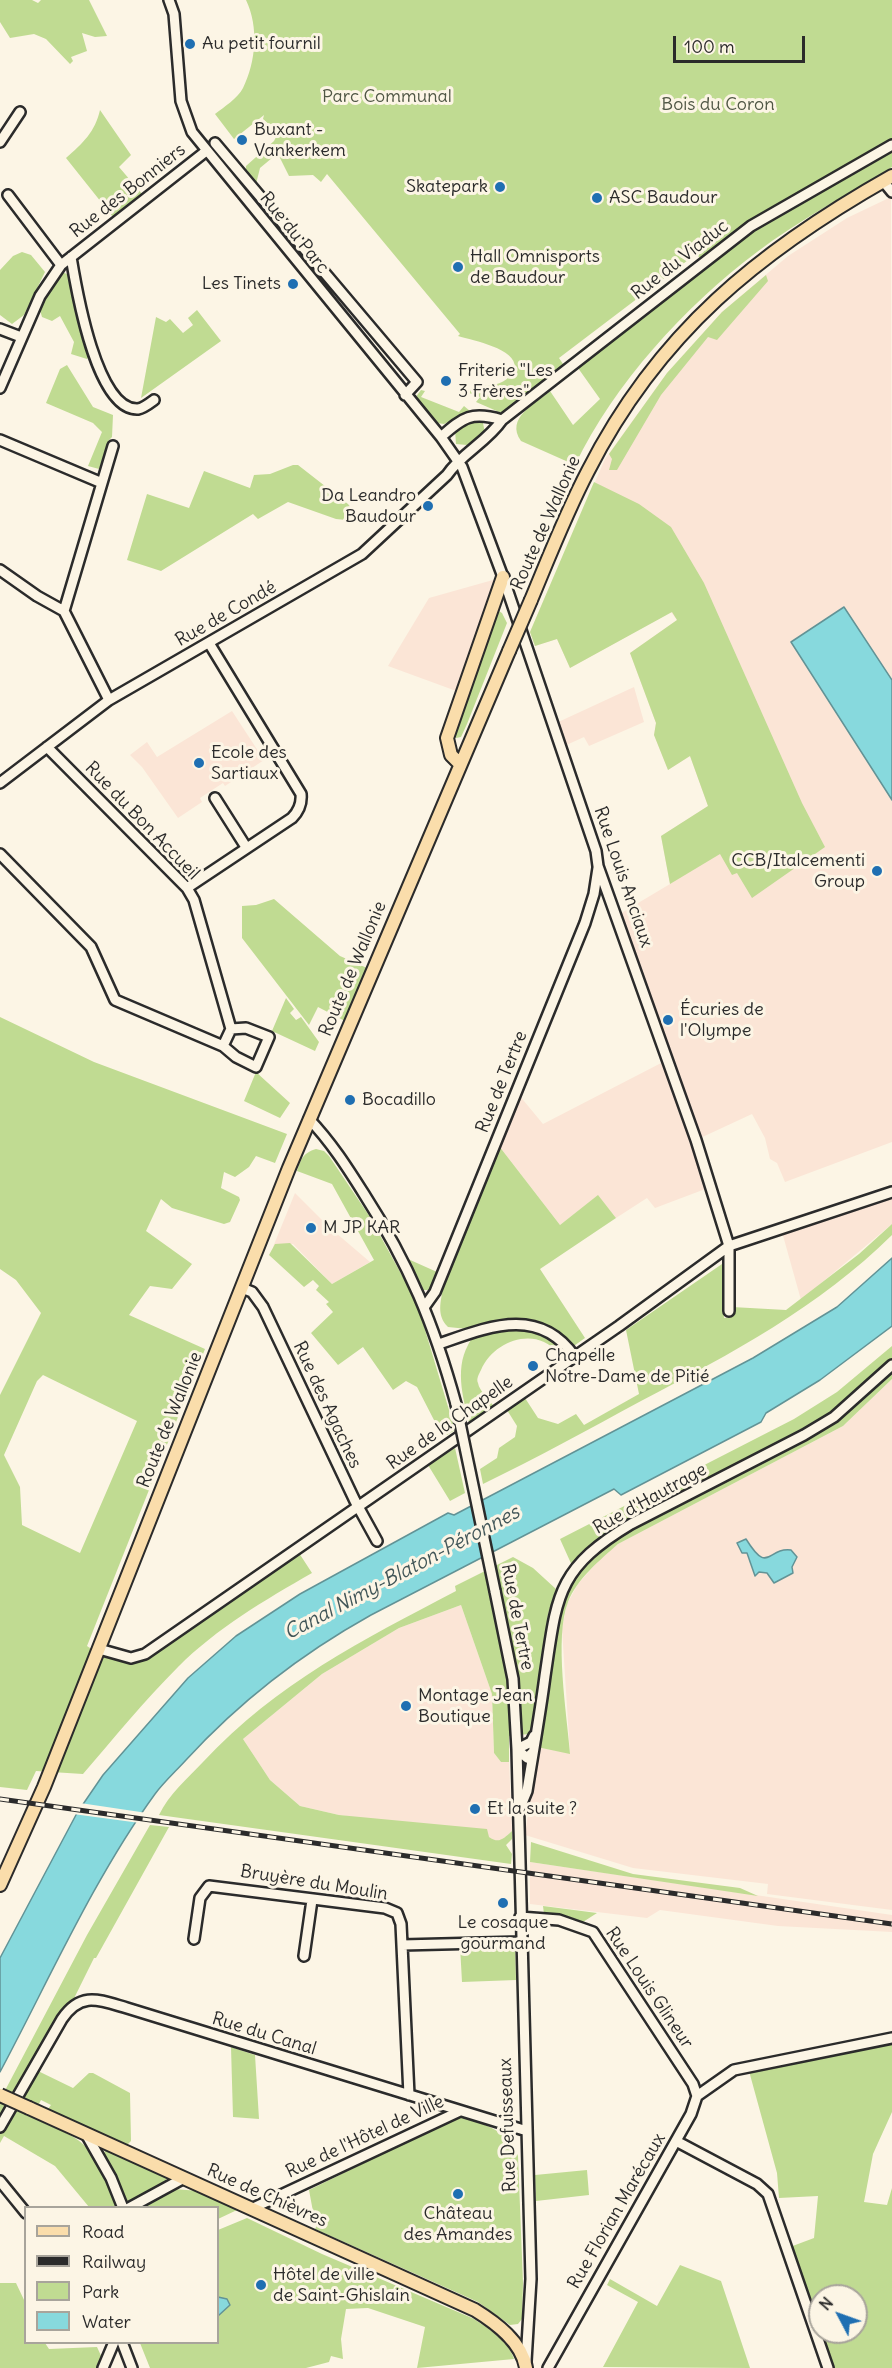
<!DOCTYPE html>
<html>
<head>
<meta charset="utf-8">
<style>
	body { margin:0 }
	#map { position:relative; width:892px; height:2368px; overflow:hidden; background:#fcf5e5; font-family:Delius,sans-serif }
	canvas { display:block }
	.legend { position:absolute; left:24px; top:2206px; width:195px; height:138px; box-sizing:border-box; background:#fcf5e5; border:2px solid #a8a49b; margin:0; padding:8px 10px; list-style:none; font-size:18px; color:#2b2b2b }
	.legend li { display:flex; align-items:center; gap:12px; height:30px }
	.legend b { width:30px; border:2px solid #a8a49b }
	.north { position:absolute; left:808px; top:2284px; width:60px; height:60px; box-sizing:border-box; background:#fcf5e5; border:2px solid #a8a49b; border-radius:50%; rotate:311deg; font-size:16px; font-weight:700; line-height:24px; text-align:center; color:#2b2b2b }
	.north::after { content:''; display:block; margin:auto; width:21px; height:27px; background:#1f6fb2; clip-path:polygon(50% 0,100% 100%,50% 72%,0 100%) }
	.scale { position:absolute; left:673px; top:36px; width:132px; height:27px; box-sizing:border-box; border:3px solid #2b2b2b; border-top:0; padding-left:8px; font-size:18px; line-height:21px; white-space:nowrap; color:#2b2b2b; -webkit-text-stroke:4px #fcf5e5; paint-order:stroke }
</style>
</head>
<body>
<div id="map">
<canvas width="892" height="2368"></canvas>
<ul class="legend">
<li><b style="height:8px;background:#faddab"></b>Road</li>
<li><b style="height:8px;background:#2b2b2b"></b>Railway</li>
<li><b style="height:16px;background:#c0db92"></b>Park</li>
<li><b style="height:16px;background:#87d9dd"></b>Water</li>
</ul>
<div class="north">N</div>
<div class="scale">100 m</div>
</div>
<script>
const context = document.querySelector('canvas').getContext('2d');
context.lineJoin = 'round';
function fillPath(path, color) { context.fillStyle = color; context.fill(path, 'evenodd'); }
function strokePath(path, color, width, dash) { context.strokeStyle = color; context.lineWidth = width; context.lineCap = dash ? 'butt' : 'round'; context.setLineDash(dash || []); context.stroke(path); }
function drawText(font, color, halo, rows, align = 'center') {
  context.font = font + ' Delius,sans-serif'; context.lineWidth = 6; context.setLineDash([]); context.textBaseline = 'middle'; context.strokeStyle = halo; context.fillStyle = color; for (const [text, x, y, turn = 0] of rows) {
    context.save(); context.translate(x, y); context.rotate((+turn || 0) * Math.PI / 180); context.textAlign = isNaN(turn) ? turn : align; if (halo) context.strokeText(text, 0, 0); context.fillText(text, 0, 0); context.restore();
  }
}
fillPath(new Path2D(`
	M891,197L892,680L844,607L791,642L892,800V1142L785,1182L777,1163L770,1159L765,1138L752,1114L696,1140L618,915L670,884L661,836L708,806L690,756L668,770L654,735L656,723L630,653L677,620L671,612L570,668L557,639L535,646L530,632L605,459L667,373L722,312L788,256L847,218Z
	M500,578L459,692L388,666L429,598Z
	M634,687L644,722L589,746L584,737L562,747L554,724Z
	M232,711L264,760L225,786L223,783L200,798L202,802L178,818L142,767L130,755L147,742L157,757Z
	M665,1061L708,1188L655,1208L647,1198L616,1218L598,1196L560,1225L499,1146L519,1095L543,1124Z
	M295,1193L329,1227L370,1262L332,1284L293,1244H279L273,1247Z
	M892,1195V1224L801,1300L782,1232Z
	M892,1379V1910L767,1894L768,1884L633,1868L525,1835L537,1747L570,1753L562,1629L567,1604L578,1584L600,1559L618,1544L843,1426Z
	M461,1605L492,1694L494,1753L501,1762H509L512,1831L501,1841H495L489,1837L339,1815L300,1806L270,1780L243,1739L322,1674L399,1628Z
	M530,1862L892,1915V1932L778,1926L660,1910L647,1918L530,1904Z`), '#fbe5d6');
fillPath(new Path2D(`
	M0,0H32L38,3L41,0H89L107,36L95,37L82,33L87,51L71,57L73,61L70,64L46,39L34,34L10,38L0,22Z
	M246,0H892V139L740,227L701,259L696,254L559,358L565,367L507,412H499L476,402L480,397L469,393L474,384C491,388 507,385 515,368C516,348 474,341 458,336L460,334L327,174L321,182L313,175L289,176L280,158H272L260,168L256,184L246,172V166L274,141L277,135L272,127L263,119L264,115L234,139L215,114C224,107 238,98 243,88C256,62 259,27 246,0Z
	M100,110L131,155L119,167L142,194L113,217L66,158C83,143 95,132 100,110Z
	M892,150V167C847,195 799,220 757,252C684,307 615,383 575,465L521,441C505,418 535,404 550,391L573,425L600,399L578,368L750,232Z
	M22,252L31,255L45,272L24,315L12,324L0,315V270L13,256Z
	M62,272L72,276L80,326L90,354L87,359L71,354L74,342L60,316L52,321L42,317L40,310L51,285Z
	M766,275L768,281L717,340L708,337L661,395L617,470H609L612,459L609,454L667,373L722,312Z
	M197,310L221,341L141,398L156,317L166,322L170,319L183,333L193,325L188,318Z
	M67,365L93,407L113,415L112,437L109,440L99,469L88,466L102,432L93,423L46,403L60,369Z
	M421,390L425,391L421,397L459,412L464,406L470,411L444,424L437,423L415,398Z
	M472,420L483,423L485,433L467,445L456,444L455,430Z
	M293,465H298L348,504L352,509V515L346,520L336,519L288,502L258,519L253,514L161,571L127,560L147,494L189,508L204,471L250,488L254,475L270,474Z
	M594,482L639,504L671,527L704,583L802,803L825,847L752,898L737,873L732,875L720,854L670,884L661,836L708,806L690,756L668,770L654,735L656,723L630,653L677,620L672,612L570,668L557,639L535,646L530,632Z
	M497,610L502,613L507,623L467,724L461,737L456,738L454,736Z
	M274,899L340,956L367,968L345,1021L318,1007L309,1025L242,938V906L256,905Z
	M286,998L294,1009L290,1013L296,1020L301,1017L319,1042L315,1051L272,1031Z
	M0,1017L94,1062L287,1134L275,1163L256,1156L249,1167L235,1177L224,1172L221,1188L239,1197L240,1200L230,1222L224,1224L172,1208L161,1199L146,1231L192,1264L172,1289L150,1286L129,1315L205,1349L87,1646C106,1659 124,1665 146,1659L299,1553L312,1573C265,1600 217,1628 178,1667C144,1701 114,1738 83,1774L36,1771L27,1790L0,1787V1395L41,1313L16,1280L0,1269ZM43,1375L137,1421L80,1553L22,1525L20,1487L4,1455L37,1381Z
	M256,1072L290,1103L280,1118L244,1101Z
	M499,1146L560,1225L598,1195L616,1218L540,1269L585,1338L564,1353H558C536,1326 494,1340 481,1370C479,1374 476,1379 478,1383C479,1391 492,1403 497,1410L471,1429C464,1402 454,1371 468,1345C471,1338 478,1333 482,1326L468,1329L448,1327C436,1315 441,1302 443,1287Z
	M316,1149L324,1151L329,1156L370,1217L417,1303L455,1430L447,1435L435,1422L417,1387L406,1381L393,1390L363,1347L338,1365L311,1333L333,1312L326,1304L329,1302L316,1290L319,1286L313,1280L304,1287L269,1255L275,1244L290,1243L332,1284L374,1260L332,1184L297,1171C301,1159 303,1153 316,1149Z
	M892,1224V1235C819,1307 731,1354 641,1401C589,1429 537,1458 483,1484L480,1469L497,1458L499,1448L515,1437L517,1426L507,1410L525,1398L538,1418L558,1424L576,1414L584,1425L639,1394L626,1330L722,1264L724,1318L731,1317L732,1307L786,1310L859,1254Z
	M408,1259L437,1272L430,1290H422Z
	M892,1346V1379L843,1426L618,1544C600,1560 577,1579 568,1602C554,1638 567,1714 570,1754L537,1747L558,1611L574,1570L560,1539L794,1419L837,1392Z
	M455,1448L465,1493L450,1501L428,1465Z
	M513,1557L533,1568L556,1589L548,1614L532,1729L529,1734L509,1736V1762H501L494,1753L492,1694L461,1605L399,1628L322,1674L243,1739L270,1780L300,1806L339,1815L487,1829L489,1837C499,1844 503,1839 512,1831V1839L506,1845L512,1854L511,1864L159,1815C169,1794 187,1779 203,1762C278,1682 361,1641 456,1591L455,1586Z
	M150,1825L169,1827L96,1958H94L38,2071L73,2088L89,2073H93L130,2093L131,2141L127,2145L48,2109L51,2105L41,2100L32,2117C44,2124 57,2128 70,2135C95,2148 111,2181 117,2207H89L55,2166L4,2136L0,2143V2100L87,1935Z
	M531,1842L633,1874L740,1888L758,1896L530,1862Z
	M543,1906L597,1913L583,1922L570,1917L544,1914Z
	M515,1944L516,1980L462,1982L460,1946Z
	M892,2041V2112L873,2154L864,2202L887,2205L892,2188V2368H830L790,2247L814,2238L818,2196L779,2198L777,2173L749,2071ZM820,2296H856V2332H820Z
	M231,2047L255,2055L259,2119L233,2117Z
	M464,2117C488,2126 508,2131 518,2156L523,2283L522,2319L518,2324L510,2325L478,2302L315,2229L320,2220L314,2217L309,2190L454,2119Z
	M106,2149L166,2177V2181L127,2202L112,2168L103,2155Z
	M587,2170L589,2195L536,2201L535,2175Z
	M174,2189L199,2191L237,2210L218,2219V2208H135Z
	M247,2218L322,2254L472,2318C486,2326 510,2343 514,2359L417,2368L425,2327L368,2308L346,2309L341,2339L343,2359L331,2356L329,2362L306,2368H150L140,2343L218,2342V2230Z
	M680,2265L721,2281L750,2368L603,2367L638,2302L607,2285L610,2279L657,2306Z
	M0,2283H16L25,2302L26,2342L45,2343L49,2349L97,2347L103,2360L97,2368H0Z`), '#c0db92');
const water = new Path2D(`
	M844,607L892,680V800L791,642Z
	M892,1258V1326L820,1380L766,1413L761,1422L621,1495L614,1489L371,1615C301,1654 240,1701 186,1760C176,1771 164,1782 155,1794C94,1878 49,1980 0,2072V1958L77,1813L103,1775L188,1678L236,1636L300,1594L448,1513L454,1515L753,1358L837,1307Z
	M746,1539C769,1576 767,1547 791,1550L797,1557L792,1567L793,1573L774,1583L767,1573L759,1572L755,1576L747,1553H742L737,1543Z
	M218,2297L227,2299L230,2305L218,2316Z`);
fillPath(water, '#87d9dd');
strokePath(water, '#629396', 1.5);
fillPath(new Path2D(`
	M80,1803L147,1813L140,1823L73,1814Z`), '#fcf5e5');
const minor = new Path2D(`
	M169,0L174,14L181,101L192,132L441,437L462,467L503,577L596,851L598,866L696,1140L729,1246V1311
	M0,142L20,112
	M215,143L417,382L405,395
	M883,181L892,192
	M8,195L61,265
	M71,257C76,287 96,411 138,409C144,408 150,403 154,400
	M0,329L21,337
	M0,388L40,296L61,265L205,152
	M441,437C463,417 472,411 502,420
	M0,440L102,483
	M0,570L37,596L64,611L109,700
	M64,611L113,446
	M47,747L187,888L194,900L231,1029
	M0,783L109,700L362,554L447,475C462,453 487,442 502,420L751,226L892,145
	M215,798L246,847
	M0,854L91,947L115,1000L223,1046L231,1029
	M187,888L292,818C299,811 302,804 301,794L209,643
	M223,1046L236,1057L256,1067L269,1037L246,1028L231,1029
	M309,1119C331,1142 347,1167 364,1194C409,1264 434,1324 456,1404
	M242,1288L252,1292L263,1307L355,1501L377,1541
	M425,1306L435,1292L585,923L594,894L598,868
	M439,1344C488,1327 539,1305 575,1357
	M495,1591L513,1679L517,1749L531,2279L526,2361
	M99,1649L131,1658L145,1654L619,1326L729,1246L892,1192
	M533,1752L527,1758L517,1749L531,1742L534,1736
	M520,1808L527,1791C533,1753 540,1715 545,1676C557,1596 556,1569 631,1524L804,1435L834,1417L892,1365
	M520,1917L559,1920L593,1932L693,2084L697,2096
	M194,1939L200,1898L209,1886L385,1908L397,1913L401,1924L409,2095
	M402,1945L521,1942
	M304,1956L312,1900
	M0,2127L62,2019C81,1991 99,2000 127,2008L527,2131
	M86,2134L111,2178L123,2208
	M676,2141L757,2184L768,2194L828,2368
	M0,2181L26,2213
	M129,2208L184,2178
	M251,2209L460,2111
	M122,2342L132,2368
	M103,2368L114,2342
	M548,2368L691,2114L697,2096L734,2070L892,2038`);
const major = new Path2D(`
	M531,600C549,557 566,513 588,471C658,333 759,251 892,176
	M460,764L451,755L447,738L503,577
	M0,1885L44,1787L289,1168L509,651
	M29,2108L475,2310C496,2323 522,2342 526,2368`);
strokePath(minor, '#2b2b2b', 14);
strokePath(major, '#2b2b2b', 16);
strokePath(minor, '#fcf5e5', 9);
strokePath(major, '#faddab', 12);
const rail = new Path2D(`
	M0,1799L892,1924`);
strokePath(rail, '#2b2b2b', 5);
strokePath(rail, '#fcf5e5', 3, [9]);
const minorBridge = new Path2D(`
	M456,1404L495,1591`);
const majorBridge = new Path2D(`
	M509,651L531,600
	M0,2095L29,2108`);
strokePath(minorBridge, '#2b2b2b', 14, []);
strokePath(majorBridge, '#2b2b2b', 16, []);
strokePath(minorBridge, '#fcf5e5', 9);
strokePath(majorBridge, '#faddab', 12);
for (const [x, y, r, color] of [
	[190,44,6,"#1f6fb2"],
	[242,140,6,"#1f6fb2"],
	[500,187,6,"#1f6fb2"],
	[597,198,6,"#1f6fb2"],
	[458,267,6,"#1f6fb2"],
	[293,284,6,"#1f6fb2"],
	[446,381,6,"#1f6fb2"],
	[428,506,6,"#1f6fb2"],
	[199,763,6,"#1f6fb2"],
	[877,871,6,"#1f6fb2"],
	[668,1020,6,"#1f6fb2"],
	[350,1100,6,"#1f6fb2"],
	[311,1228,6,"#1f6fb2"],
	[533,1366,6,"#1f6fb2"],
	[406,1706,6,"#1f6fb2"],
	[475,1809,6,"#1f6fb2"],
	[503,1903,6,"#1f6fb2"],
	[458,2194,6,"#1f6fb2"],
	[261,2285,6,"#1f6fb2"]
]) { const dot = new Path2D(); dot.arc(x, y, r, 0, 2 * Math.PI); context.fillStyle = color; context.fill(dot); strokePath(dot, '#fcf5e5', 2); }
drawText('18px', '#2b2b2b', '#fcf5e5', [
	["Au petit fournil",202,44],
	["Buxant -",254,130],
	["Vankerkem",254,151],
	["Skatepark",488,187,"right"],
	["ASC Baudour",609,198],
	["Hall Omnisports",470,257],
	["de Baudour",470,278],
	["Les Tinets",281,284,"right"],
	["Friterie \"Les",458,371],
	["3 Frères\"",458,392],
	["Da Leandro",416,496,"right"],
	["Baudour",416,517,"right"],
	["Ecole des",211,753],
	["Sartiaux",211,774],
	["CCB/Italcementi",865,861,"right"],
	["Group",865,882,"right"],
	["Écuries de",680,1010],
	["l'Olympe",680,1031],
	["Bocadillo",362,1100],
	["M JP KAR",323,1228],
	["Chapelle",545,1356],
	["Notre-Dame de Pitié",545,1377],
	["Montage Jean",418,1696],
	["Boutique",418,1717],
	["Et la suite ?",487,1809],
	["Le cosaque",503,1923,"center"],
	["gourmand",503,1944,"center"],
	["Château",458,2214,"center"],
	["des Amandes",458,2235,"center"],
	["Hôtel de ville",273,2275],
	["de Saint-Ghislain",273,2296]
], 'left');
drawText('18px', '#505745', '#fcf5e5', [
	["Parc Communal",387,97],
	["Bois du Coron",718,105]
]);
drawText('18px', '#2b2b2b', '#fcf5e5', [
	["Rue des Bonniers",128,191,-38],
	["Rue du Parc",294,233,51],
	["Rue du Viaduc",680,260,-38],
	["Route de Wallonie",546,523,-66],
	["Rue de Condé",226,614,-30],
	["Rue du Bon Accueil",142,821,46],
	["Rue Louis Anciaux",623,877,71],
	["Route de Wallonie",353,969,-67],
	["Rue de Tertre",502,1082,-68],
	["Rue des Agaches",327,1405,65],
	["Route de Wallonie",170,1420,-68],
	["Rue de la Chapelle",450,1423,-35],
	["Rue d'Hautrage",650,1499,-29],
	["Rue de Tertre",517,1617,79],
	["Bruyère du Moulin",314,1883,9],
	["Rue Louis Glineur",649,1988,56],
	["Rue du Canal",264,2034,17],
	["Rue Defuisseaux",508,2125,-92],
	["Rue de l'Hôtel de Ville",365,2137,-25],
	["Rue de Chièvres",267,2196,24],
	["Rue Florian Marécaux",617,2211,-60]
]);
drawText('italic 20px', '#425658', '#fcf5e5', [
	["Canal Nimy-Blaton-Péronnes",402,1573,-28]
]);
</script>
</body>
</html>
